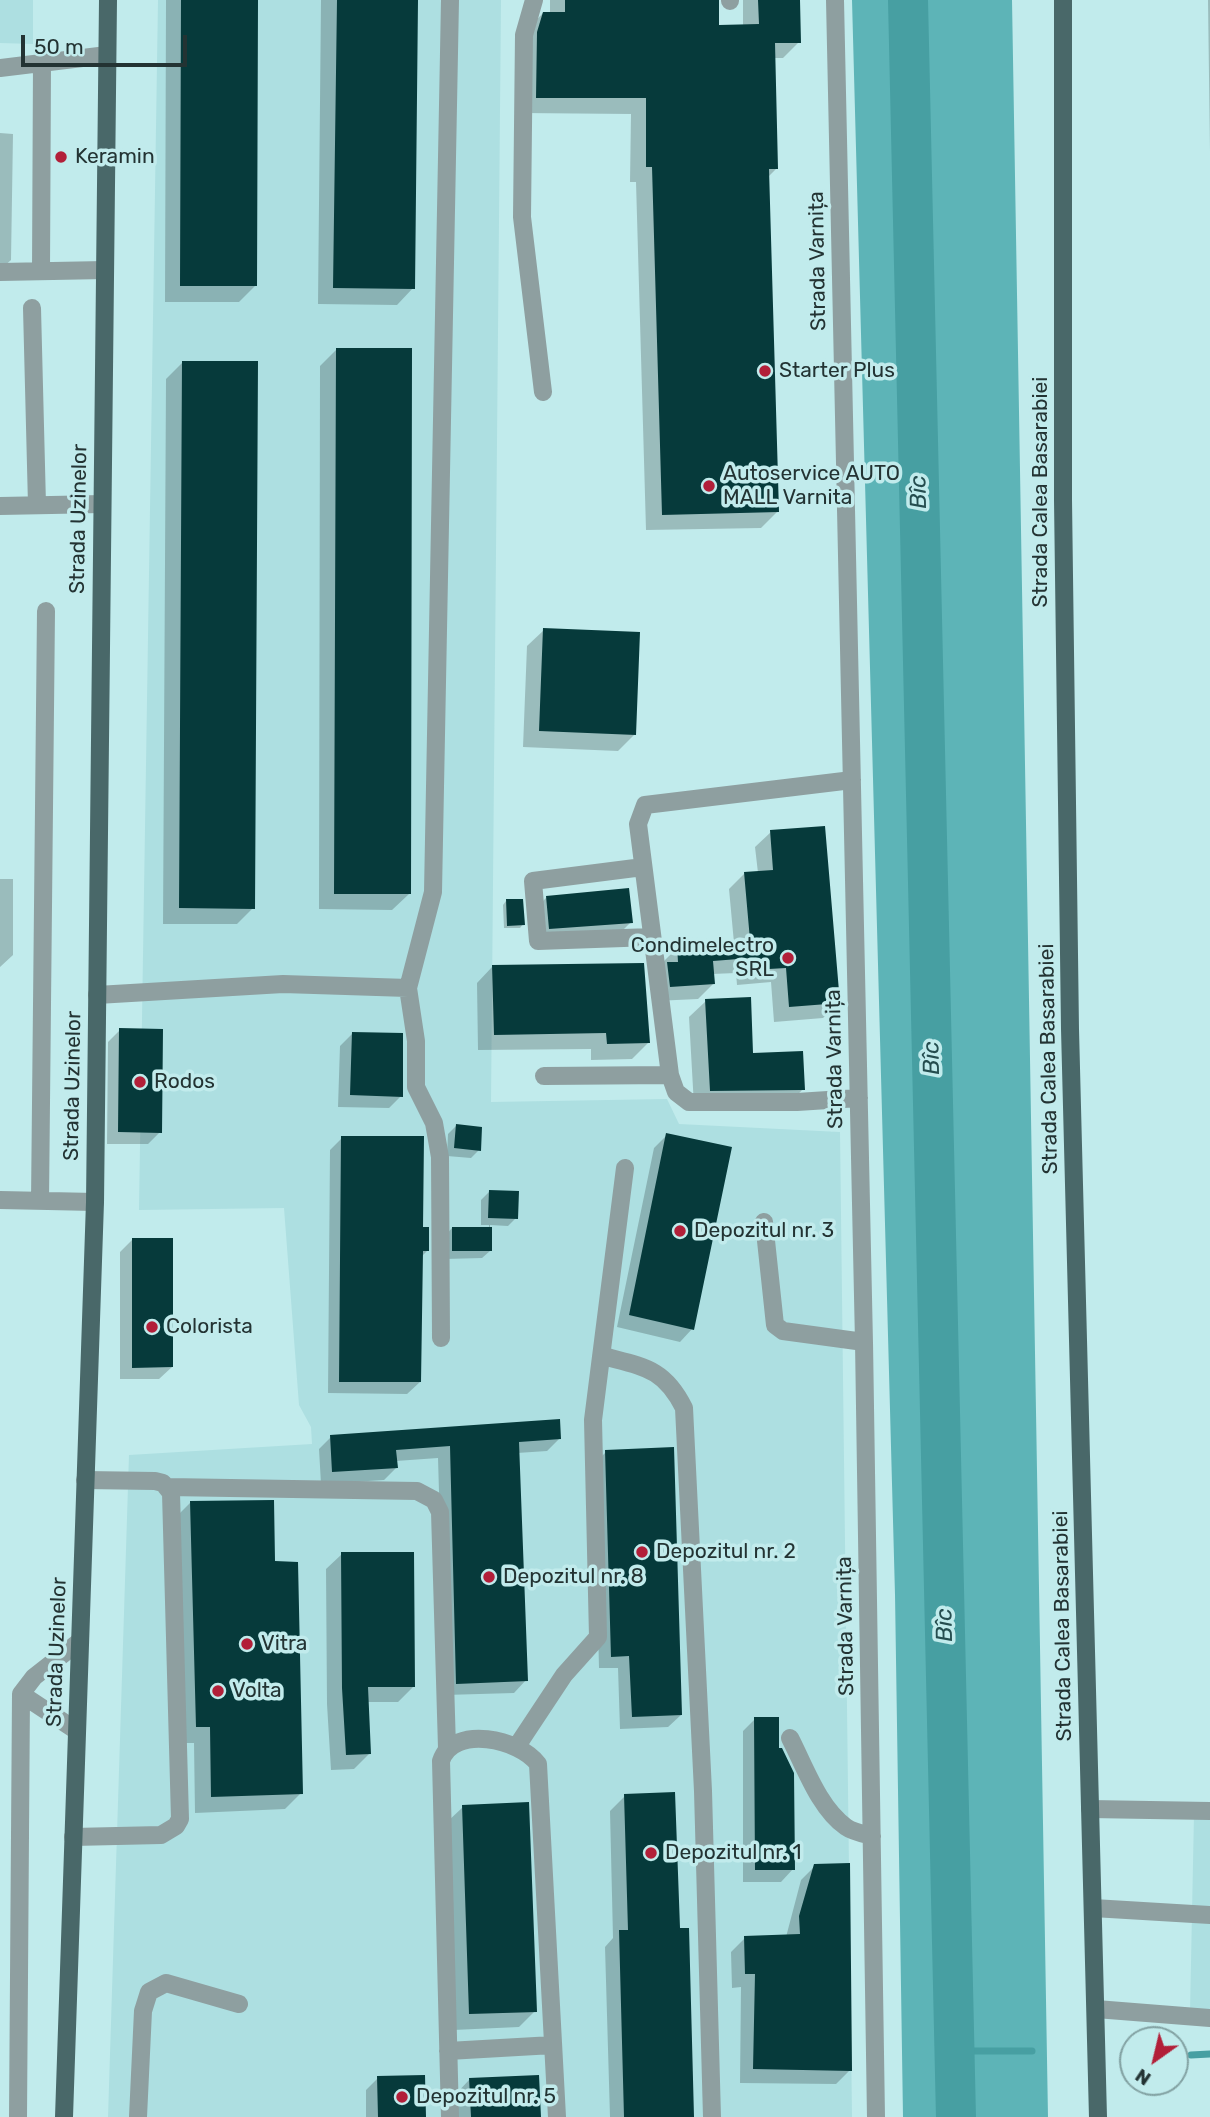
<!DOCTYPE html>
<html>
<head>
<meta charset="utf-8">
<style>
	body { margin:0 }
	#map { position:relative; width:1210px; height:2117px; overflow:hidden; background:#c1ebec; font-family:Rubik,sans-serif }
	canvas { display:block }
	.north { position:absolute; left:1119px; top:2026px; width:70px; height:70px; box-sizing:border-box; background:#c1ebec; border:2px solid #82a1a2; border-radius:50%; rotate:214deg; font-size:19px; font-weight:700; line-height:28px; text-align:center; color:#233333 }
	.north::after { content:''; display:block; margin:auto; width:24px; height:32px; background:#b21f39; clip-path:polygon(50% 0,100% 100%,50% 72%,0 100%) }
	.scale { position:absolute; left:21px; top:35px; width:166px; height:32px; box-sizing:border-box; border:4px solid #233333; border-top:0; padding-left:9px; font-size:21px; line-height:24px; white-space:nowrap; color:#233333; -webkit-text-stroke:5px #c1ebec; paint-order:stroke }
</style>
</head>
<body>
<div id="map">
<canvas width="1210" height="2117"></canvas>
<div class="north">N</div>
<div class="scale">50 m</div>
</div>
<script>
const context = document.querySelector('canvas').getContext('2d');
context.lineJoin = 'round';
function fillPath(path, color) { context.fillStyle = color; context.fill(path, 'evenodd'); }
function strokePath(path, color, width, dash) { context.strokeStyle = color; context.lineWidth = width; context.lineCap = dash ? 'butt' : 'round'; context.setLineDash(dash || []); context.stroke(path); }
function drawText(font, color, halo, rows, align = 'center') {
  context.font = font + ' Rubik,sans-serif'; context.lineWidth = 7; context.setLineDash([]); context.textBaseline = 'middle'; context.strokeStyle = halo; context.fillStyle = color; for (const [text, x, y, turn = 0] of rows) {
    context.save(); context.translate(x, y); context.rotate((+turn || 0) * Math.PI / 180); context.textAlign = isNaN(turn) ? turn : align; if (halo) context.strokeText(text, 0, 0); context.fillText(text, 0, 0); context.restore();
  }
}
fillPath(new Path2D(`
	M0,0H33V44L0,43Z
	M158,0H501L491,1102L667,1099L679,1124L840,1132L852,2117H108L129,1455L312,1444L311,1427L299,1405L284,1208L139,1210Z
	M1194,1814H1210V2012H1190Z`), '#addfe1');
fillPath(new Path2D(`
	M852,0H1012L1048,2117H903L895,1594Z`), '#5db4b7');
fillPath(new Path2D(`
	M166,0H256L255,286L239,302H165Z
	M321,0H416L413,288L397,305L318,304Z
	M550,0H717V27H743V0H798L799,42L783,58H774L776,169L767,178L777,512L761,528L646,530L636,182H630L631,114L521,113L527,30L543,13H550Z
	M1208,0H1210V152Z
	M0,133L13,134L11,260L0,270Z
	M337,349L409,894L392,910L319,909L320,366Z
	M183,362L253,908L237,924H163L166,379Z
	M544,630L634,735L618,751L523,747L527,646Z
	M771,832L838,1003L823,1018L774,1022L771,982L737,985L736,973L712,974L713,984L698,999L655,1001L663,962L678,947L734,943L729,889L745,873H758L755,847Z
	M0,879H13V955L0,967Z
	M546,898L631,922L619,934L537,941L534,910Z
	M506,901L523,924L520,928H504L503,905Z
	M493,966L648,1043L632,1059L591,1060V1049L478,1050L477,983Z
	M706,1001L752,1055L803,1089L787,1106H694L689,1017Z
	M120,1030L160,1132L148,1144H107L108,1042Z
	M352,1034L401,1096L389,1108L338,1107L340,1046Z
	M456,1126L479,1150L471,1158L447,1156L448,1134Z
	M667,1135L692,1329L680,1342L617,1327L654,1148Z
	M342,1138L421,1229L427,1251L421,1257L420,1382L407,1394L328,1393L330,1150Z
	M489,1192L516,1218L508,1226L490,1225V1251L482,1258L445,1259V1236L452,1228H489V1225H481V1200Z
	M132,1240L172,1367L159,1379H120V1252Z
	M331,1437L560,1438L547,1451L517,1453L526,1680L514,1693L445,1695L438,1458L396,1461V1468L384,1480L321,1484L319,1449Z
	M606,1452L681,1715L668,1727L620,1729L618,1668H599L594,1464Z
	M190,1503L274,1563L301,1793L285,1809L195,1813L194,1743H181L174,1519Z
	M342,1554L413,1687L398,1702H367L370,1753L354,1769L331,1770L327,1704L326,1569Z
	M755,1719L777,1750L793,1869L781,1882H743V1731Z
	M625,1796L678,1930L692,2117H610L605,1947L613,1938L610,1811Z
	M463,1807L535,2011L519,2027L453,2030L446,1823Z
	M815,1866L850,2070L836,2084L740,2083L741,1987L732,1988L731,1952L745,1938L786,1937L801,1880Z
	M378,2078L424,2117H366V2090Z
	M470,2079L539,2117H454V2096Z`), '#0003');
strokePath(new Path2D(`
	M954,2051H1032
	M1191,2055L1210,2054`), '#479fa2', 7);
strokePath(new Path2D(`
	M908,0L956,2117`), '#479fa2', 40);
fillPath(new Path2D(`
	M181,0H258L257,286H180Z
	M337,0H418L415,289L333,288Z
	M565,0H719V25L759,24L758,0H800L801,43H775L778,169H769L779,512L662,515L652,167H646V98H536L537,32L543,12H565Z
	M336,348H412L411,894H334Z
	M182,361H258L255,909L179,908Z
	M543,628L640,632L636,735L539,731Z
	M825,826L840,1003L789,1007L786,968L752,970L751,958L713,961L715,984L670,987L667,962H678L677,945L750,940L744,872L773,870L770,830Z
	M629,888L633,923L549,929L546,896Z
	M506,899H523L525,925L507,926Z
	M644,963L650,1043L607,1044L606,1033L494,1035L492,965Z
	M751,997L753,1053L803,1051L805,1090L710,1091L705,999Z
	M119,1028L163,1029L162,1133L118,1132Z
	M352,1032L403,1033V1097L350,1095Z
	M456,1124L482,1127L481,1151L454,1148Z
	M666,1133L732,1147L694,1330L629,1315Z
	M341,1136H424L423,1227H429V1251H423L421,1382H339Z
	M489,1190L519,1191L518,1219L488,1218Z
	M452,1227H492V1251H452Z
	M132,1238H173V1367L132,1368Z
	M560,1419L561,1439L519,1442L528,1681L456,1684L450,1446L396,1450L398,1468L332,1472L330,1435Z
	M674,1447L682,1715L632,1717L629,1656L611,1657L605,1450Z
	M274,1500L275,1561L298,1562L303,1794L211,1797L210,1727H196L190,1501Z
	M341,1552H414L415,1687H368L371,1754L346,1755L342,1688Z
	M754,1717H779V1748H782L794,1773L795,1870H755Z
	M675,1792L680,1928H689L694,2117H624L619,1930H628L624,1794Z
	M529,1802L537,2012L469,2014L462,1805Z
	M850,1863L852,2071L753,2069L755,1974H745L744,1936L800,1934L799,1916L814,1864Z
	M425,2075L426,2117H378L377,2076Z
	M539,2075L541,2117H471L469,2078Z`), '#063a3b');
strokePath(new Path2D(`
	M534,0L524,35L522,217L543,392
	M835,0L864,1342L876,2117
	M730,1V0
	M0,68L107,55
	M41,271L42,63
	M0,272L105,270
	M32,308L37,505
	M0,506L102,504
	M852,780L645,805L638,824L670,1075L676,1092L689,1102H797L859,1098
	M643,867L533,881L538,941L652,937
	M408,988L416,1041V1087L434,1123L440,1157L441,1338
	M97,995L283,984L408,988L433,892L450,0
	M544,1076L670,1075
	M0,1200L95,1202
	M40,1201L46,611
	M764,1222L775,1325L783,1331L864,1342
	M603,1356C644,1367 664,1368 684,1408L703,1791L712,2117
	M168,1487L417,1491L434,1500L440,1512L447,1748
	M21,1694L77,1731
	M790,1738C805,1767 819,1808 846,1827C853,1832 864,1834 872,1836
	M517,1746L564,1675L598,1637L593,1420L625,1168
	M1090,1809L1210,1811
	M73,1837L161,1835L176,1826L180,1819L171,1493L163,1483L155,1481L85,1480
	M1093,1908L1210,1915
	M1096,2009L1210,2018
	M448,2051L553,2045
	M18,2117L21,1694L34,1677L80,1641
	M138,2117L143,2011L149,1992L166,1983L239,2004
	M450,2117L441,1761C453,1724 520,1739 538,1764L557,2117`), '#8e9fa0', 18);
strokePath(new Path2D(`
	M1063,0V500L1070,1029L1098,2117
	M64,2117L95,1202L108,0`), '#496869', 18);
for (const [x, y, r, color] of [
	[61,157,7,"#b21f39"],
	[765,371,7,"#b21f39"],
	[709,486,7,"#b21f39"],
	[788,958,7,"#b21f39"],
	[140,1082,7,"#b21f39"],
	[680,1231,7,"#b21f39"],
	[152,1327,7,"#b21f39"],
	[642,1552,7,"#b21f39"],
	[489,1577,7,"#b21f39"],
	[247,1644,7,"#b21f39"],
	[218,1691,7,"#b21f39"],
	[651,1853,7,"#b21f39"],
	[402,2097,7,"#b21f39"]
]) { const dot = new Path2D(); dot.arc(x, y, r, 0, 2 * Math.PI); context.fillStyle = color; context.fill(dot); strokePath(dot, '#c1ebec', 2.5); }
drawText('21px', '#233333', '#c1ebec', [
	["Keramin",75,157],
	["Starter Plus",779,371],
	["Autoservice AUTO",723,474],
	["MALL Varnita",723,498],
	["Condimelectro",774,946,"right"],
	["SRL",774,970,"right"],
	["Rodos",154,1082],
	["Depozitul nr. 3",694,1231],
	["Colorista",166,1327],
	["Depozitul nr. 2",656,1552],
	["Depozitul nr. 8",503,1577],
	["Vitra",261,1644],
	["Volta",232,1691],
	["Depozitul nr. 1",665,1853],
	["Depozitul nr. 5",416,2097]
], 'left');
drawText('21px', '#233333', '#c1ebec', [
	["Strada Varnița",818,261,-91],
	["Strada Calea Basarabiei",1041,492,-90],
	["Strada Uzinelor",79,519,-89],
	["Strada Varnița",835,1059,-91],
	["Strada Calea Basarabiei",1049,1059,-91],
	["Strada Uzinelor",73,1086,-89],
	["Strada Varnița",846,1626,-91],
	["Strada Calea Basarabiei",1063,1626,-91],
	["Strada Uzinelor",57,1652,-88]
]);
drawText('italic 23px', '#254d4f', '#c1ebec', [
	["Bîc",919,492,-91],
	["Bîc",932,1058,-91],
	["Bîc",945,1625,-91]
]);
</script>
</body>
</html>
